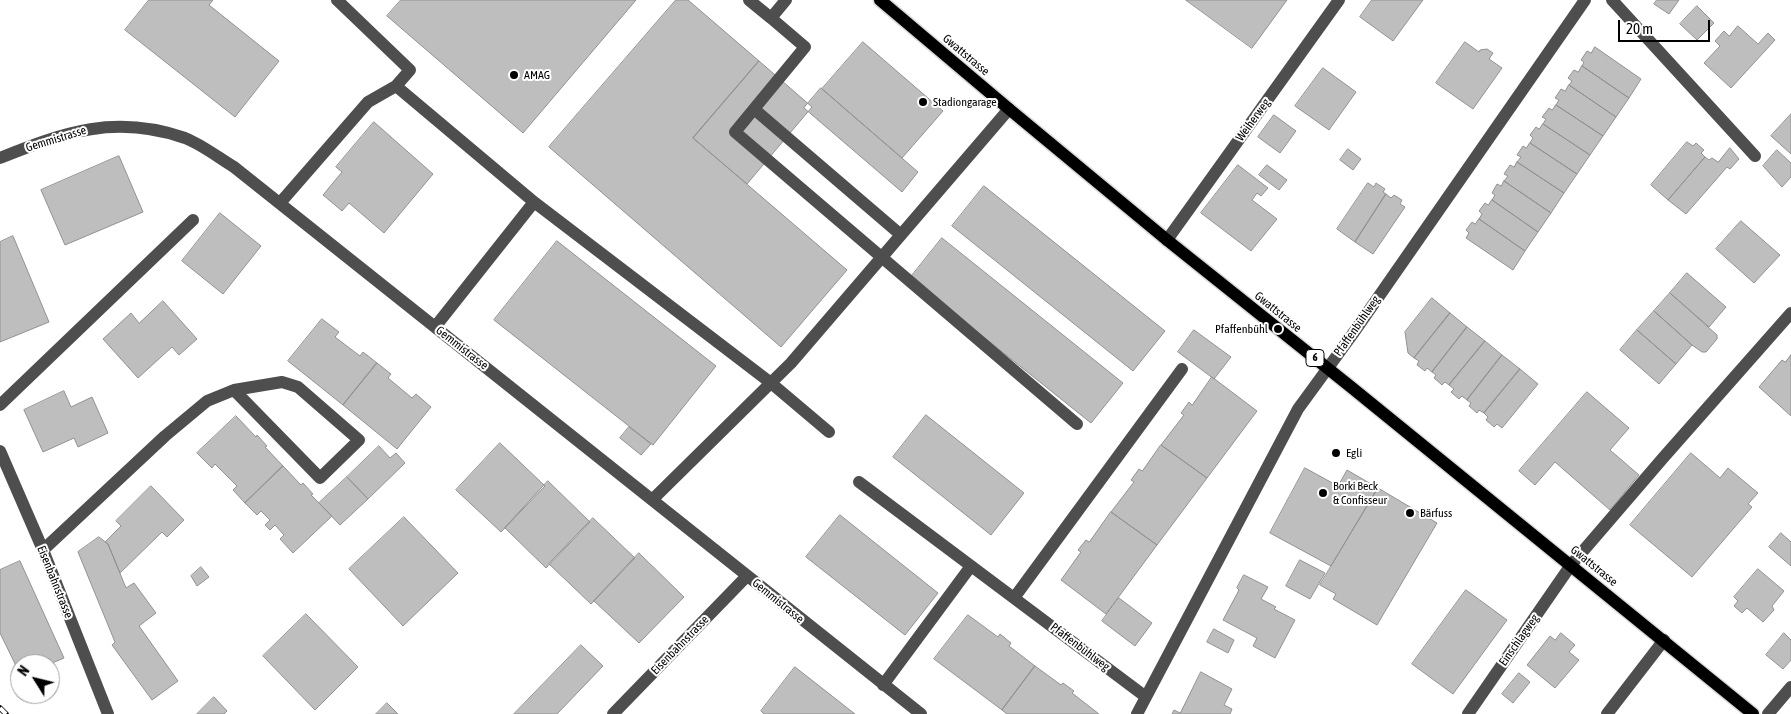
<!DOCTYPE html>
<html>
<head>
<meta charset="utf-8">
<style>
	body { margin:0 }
	#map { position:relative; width:1791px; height:714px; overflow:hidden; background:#fff; font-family:"Asap Condensed",sans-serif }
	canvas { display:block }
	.north { position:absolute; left:10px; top:654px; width:50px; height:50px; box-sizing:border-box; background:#fff; border:1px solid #999; border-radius:50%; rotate:306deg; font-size:14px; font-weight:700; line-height:20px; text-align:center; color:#000 }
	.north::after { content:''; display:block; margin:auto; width:18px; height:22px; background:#000; clip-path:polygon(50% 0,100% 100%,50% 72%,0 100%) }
	.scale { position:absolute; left:1618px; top:20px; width:92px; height:22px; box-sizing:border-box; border:2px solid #000; border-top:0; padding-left:6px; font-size:15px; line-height:18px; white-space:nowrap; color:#000; -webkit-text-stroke:4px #fff; paint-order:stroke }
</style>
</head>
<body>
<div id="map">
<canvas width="1791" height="714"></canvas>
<div class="north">N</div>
<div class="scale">20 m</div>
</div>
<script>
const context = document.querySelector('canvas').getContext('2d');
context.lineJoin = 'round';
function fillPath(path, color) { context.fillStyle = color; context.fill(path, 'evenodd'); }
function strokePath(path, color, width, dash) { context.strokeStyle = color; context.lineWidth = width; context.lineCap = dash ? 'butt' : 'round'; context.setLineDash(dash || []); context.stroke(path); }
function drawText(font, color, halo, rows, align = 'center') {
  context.font = font + ' "Asap Condensed",sans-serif'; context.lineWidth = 4; context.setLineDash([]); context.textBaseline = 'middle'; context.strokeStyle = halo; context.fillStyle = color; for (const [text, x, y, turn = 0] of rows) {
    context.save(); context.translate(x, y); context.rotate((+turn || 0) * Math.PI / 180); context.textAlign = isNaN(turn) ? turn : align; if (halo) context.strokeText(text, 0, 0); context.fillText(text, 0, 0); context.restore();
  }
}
const building = new Path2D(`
	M149,0H213L209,5L279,61L235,117L125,30Z
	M401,0H636L523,133L387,16Z
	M676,0H688L759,61L693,138L847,270L781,347L549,147Z
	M1186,0H1287L1252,48Z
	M1372,0H1423L1393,41L1360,17Z
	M1657,0H1679L1669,14L1654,4Z
	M1697,6L1714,23L1697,40L1680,24Z
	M1738,26L1758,44L1768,33L1775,40L1731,88L1704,63L1720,46L1715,41L1724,31L1729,36Z
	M863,42L943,111L902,158L822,89Z
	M1465,42L1479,52L1480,50L1487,49L1493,53L1489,59L1502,68L1473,109L1436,83Z
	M1595,47L1641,79L1629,98L1582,66L1584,62L1581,60L1587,51L1591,53Z
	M759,61L812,107L747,184L693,138Z
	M1582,66L1629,98L1616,117L1569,85L1572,81L1568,78L1574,70L1578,72Z
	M1323,68L1356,92L1329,130L1295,106Z
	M1569,85L1616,117L1603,136L1556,105L1559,100L1555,98L1561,89L1565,91Z
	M821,88L918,172L902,192L804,108Z
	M1556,105L1603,136L1590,155L1543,124L1546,119L1542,117L1549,108L1552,110Z
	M1791,114V154L1771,136Z
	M1274,115L1296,131L1280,153L1258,137Z
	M374,122L433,174L384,233L349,203L342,211L323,195L342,172L336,167Z
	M1543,124L1590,155L1577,174L1530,143L1533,138L1530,135L1536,127L1539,129Z
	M1687,142L1693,146L1696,143L1704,150L1701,153L1705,157L1668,200L1651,185Z
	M1530,143L1577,174L1564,193L1517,162L1521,157L1517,155L1523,146L1526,148Z
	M1730,148L1739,159L1730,169L1727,167L1686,214L1668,200L1705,157L1709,160L1712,158L1718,162Z
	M1348,149L1361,159L1353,170L1340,160Z
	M1777,150L1791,163V177L1782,187L1763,166Z
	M119,156L143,212L65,245L41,190Z
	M1517,162L1564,193L1551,213L1504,181L1508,176L1504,174L1510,165L1514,167Z
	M1238,165L1268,188L1261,196L1257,193L1252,200L1277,219L1251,251L1201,213Z
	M1267,165L1287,180L1279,190L1259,175Z
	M1504,181L1551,213L1538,232L1492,200L1495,195L1492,193L1497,184L1501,186Z
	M1368,183L1374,187L1376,183L1385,189L1383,192L1386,194L1355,242L1337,229Z
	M984,186L1165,331L1133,371L952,226Z
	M1386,194L1391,198L1394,195L1402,200L1400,204L1405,207L1373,254L1355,242Z
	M1492,200L1538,232L1525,251L1479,219L1482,214L1479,211L1485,203L1488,205Z
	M220,213L261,246L223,294L182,261Z
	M1479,219L1525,251L1513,270L1466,238L1469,233L1466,230L1472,222L1475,224Z
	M1741,221L1780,255L1754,283L1716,249Z
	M13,236L49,322L0,342V242Z
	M942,238L1123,383L1091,423L910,278Z
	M557,241L716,366L653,445L494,320Z
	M1687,273L1726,307L1709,327L1670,293Z
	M1670,293L1717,335V339L1706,352H1702L1692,345L1654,311Z
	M1432,298L1450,313L1414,358L1408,353L1405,332Z
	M163,301L197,339L179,355L172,347L138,378L103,339L131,313L139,323Z
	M1654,311L1692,345L1676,364L1637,330Z
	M1450,313L1467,327L1432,372L1427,368L1425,371L1417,365L1419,361L1414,358Z
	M322,319L339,332L335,337L360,356L363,352L377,363L343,405L288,361Z
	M1467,327L1485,341L1449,385L1445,382L1442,385L1434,378L1436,375L1432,372Z
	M1194,330L1231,357L1214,379L1178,352Z
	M1637,330L1676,364L1659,384L1620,350Z
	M1485,341L1502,355L1467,400L1462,396L1459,399L1451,392L1454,389L1449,385Z
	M1502,355L1520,369L1484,413L1479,410L1477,413L1469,406L1471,403L1467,400Z
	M1791,355V416L1759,387L1782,360L1785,362Z
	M377,363L391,374L388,378L412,398L416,394L431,407L397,449L343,405Z
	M1520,369L1538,384L1502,428L1497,424L1494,427L1486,420L1488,417L1484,413Z
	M1212,377L1257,411L1207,478L1161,445L1184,415L1181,413L1189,402L1192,405Z
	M64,391L71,407L92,397L108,433L78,447L74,438L43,452L24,410Z
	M1587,392L1629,428L1610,450L1639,475L1610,510L1555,462L1535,485L1519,471Z
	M926,415L1024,493L991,535L893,457Z
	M236,416L256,437L257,435L267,446L265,447L283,466L245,503L233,490L237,486L215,464L212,468L197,453Z
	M629,427L651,444L641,455L620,438Z
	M500,443L545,486L501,532L456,490Z
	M1161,445L1207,478L1157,545L1111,512L1134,482L1131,480L1139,469L1142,471Z
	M379,446L390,458L396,453L405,463L368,499L347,477Z
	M1691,453L1720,478L1728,468L1758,493L1748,504L1752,507L1692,577L1630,525Z
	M283,466L301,485L303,483L313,494L311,495L332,516L293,553L280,539L284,535L275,525L270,530L265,525L270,520L261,511L257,515L245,503Z
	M1305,468L1338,486L1347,470L1378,488L1331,566L1270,533Z
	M347,477L368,499L340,525L319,503Z
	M548,481L590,522L546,568L505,528Z
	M151,486L184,520L167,537L162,532L120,573L108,544L105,542L121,526L116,521Z
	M1378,488L1437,523L1377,625L1333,599L1336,594L1320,585Z
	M1111,512L1157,545L1106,614L1061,580L1081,552L1078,550L1086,540L1089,542Z
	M840,515L938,593L905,635L806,557Z
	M404,517L458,573L403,626L349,569Z
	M593,518L635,558L591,604L549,564Z
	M1781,533L1791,542V566L1769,547Z
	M99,537L108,544L126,588L134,583L156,613L139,626L178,681L152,700L112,645L115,642L78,552Z
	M639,553L684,597L639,643L594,601Z
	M1300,560L1325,573L1310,599L1286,586Z
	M20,561L64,658L50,664H20V674L0,633V570Z
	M201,567L209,577L197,586L191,576Z
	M1758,569L1784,591L1772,606L1774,610L1763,622L1747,608L1742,613L1734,606L1738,601L1734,597Z
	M1244,575L1268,587L1261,599L1276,607L1274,609L1295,620L1275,658L1253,646L1257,638L1223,620L1239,590L1237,588Z
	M1466,590L1507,620L1453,694L1412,664Z
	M1119,598L1152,623L1135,646L1102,621Z
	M306,614L358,667L315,710L263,656Z
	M968,615L998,637L1000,634L1011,643L1009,646L1035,666L1002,710L934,659Z
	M1214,629L1234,640L1228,653L1207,642Z
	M1561,633L1575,645L1569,652L1579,660L1555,688L1527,665L1550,636L1555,640Z
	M1784,633L1791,640V660L1783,669L1766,655Z
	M581,645L603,666L557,714H514Z
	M1035,666L1061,685L1063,683L1074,691L1072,693L1099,714H1007L1002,710Z
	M795,667L855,714H764L761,711Z
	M1201,672L1232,689L1224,705L1232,709L1230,714H1172L1174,710L1180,713Z
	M1519,673L1530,682L1513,703L1502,694Z
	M214,697L227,711L224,714H197Z
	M387,703L398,714H376Z`);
fillPath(building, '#bebebe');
strokePath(building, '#929292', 1);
const major = new Path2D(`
	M880,0L1009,109L1167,240L1351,387L1753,714`);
strokePath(major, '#dbdbdb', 15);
strokePath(new Path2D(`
	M749,0L771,18
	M786,0L771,18L805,47L735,132L1077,424
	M1612,0L1755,156
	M396,86L534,202L771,383L829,432
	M754,109L901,235
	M0,158C65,132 115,114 185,138C201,144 219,158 234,167L921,714
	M280,203L368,102L396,86L410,70L337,0
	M1167,240L1339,0
	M435,327L534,202
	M0,405L193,220
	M0,451L43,550L108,714
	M859,482L1146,697
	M653,499L791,363L1009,109
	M43,550L165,436L207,401L234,390L282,382L298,387L359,440L320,478L234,390
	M1014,598L1182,369
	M883,685L971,566
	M613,714L747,576
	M1137,714L1298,409L1352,335L1585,0
	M1468,714L1571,565L1663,458L1791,313
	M1607,714L1664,640
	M1768,714L1791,687`), '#4e4e4e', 12);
strokePath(major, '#000', 12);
const rail = new Path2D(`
	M0,708L6,714`);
strokePath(rail, '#000', 5.5);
strokePath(rail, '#fff', 4, [11]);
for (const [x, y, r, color] of [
	[514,75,5,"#000"],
	[923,102,5,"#000"],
	[1278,329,5,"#000"],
	[1336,453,5,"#000"],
	[1323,493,5,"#000"],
	[1410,513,5,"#000"]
]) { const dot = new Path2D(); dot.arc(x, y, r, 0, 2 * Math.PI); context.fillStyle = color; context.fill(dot); strokePath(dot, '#fff', 2); }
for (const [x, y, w] of [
	[1315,358,18]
]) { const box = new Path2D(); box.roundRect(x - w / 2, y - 8.5, w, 17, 4); context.fillStyle = '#fff'; context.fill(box); strokePath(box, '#000', 1); }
drawText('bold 11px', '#000', null, [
	["6",1315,358]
]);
drawText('12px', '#000', '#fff', [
	["Gwattstrasse",966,55,40],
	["Weiherweg",1253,120,-54],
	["Gemmistrasse",56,139,-17],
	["Gwattstrasse",1278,312,39],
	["Pfaffenbühlweg",1357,326,-55],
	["Gemmistrasse",462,348,38],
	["Gwattstrasse",1594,566,39],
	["Eisenbahnstrasse",55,582,68],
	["Gemmistrasse",778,601,39],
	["Einschlagweg",1519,640,-55],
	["Eisenbahnstrasse",680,645,-46],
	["Pfaffenbühlweg",1080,647,37]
]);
drawText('12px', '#000', '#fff', [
	["AMAG",524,75],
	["Stadiongarage",933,102],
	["Pfaffenbühl",1268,329,"right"],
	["Egli",1346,453],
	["Borki Beck",1333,486],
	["& Confisseur",1333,500],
	["Bärfuss",1420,513]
], 'left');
</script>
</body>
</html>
